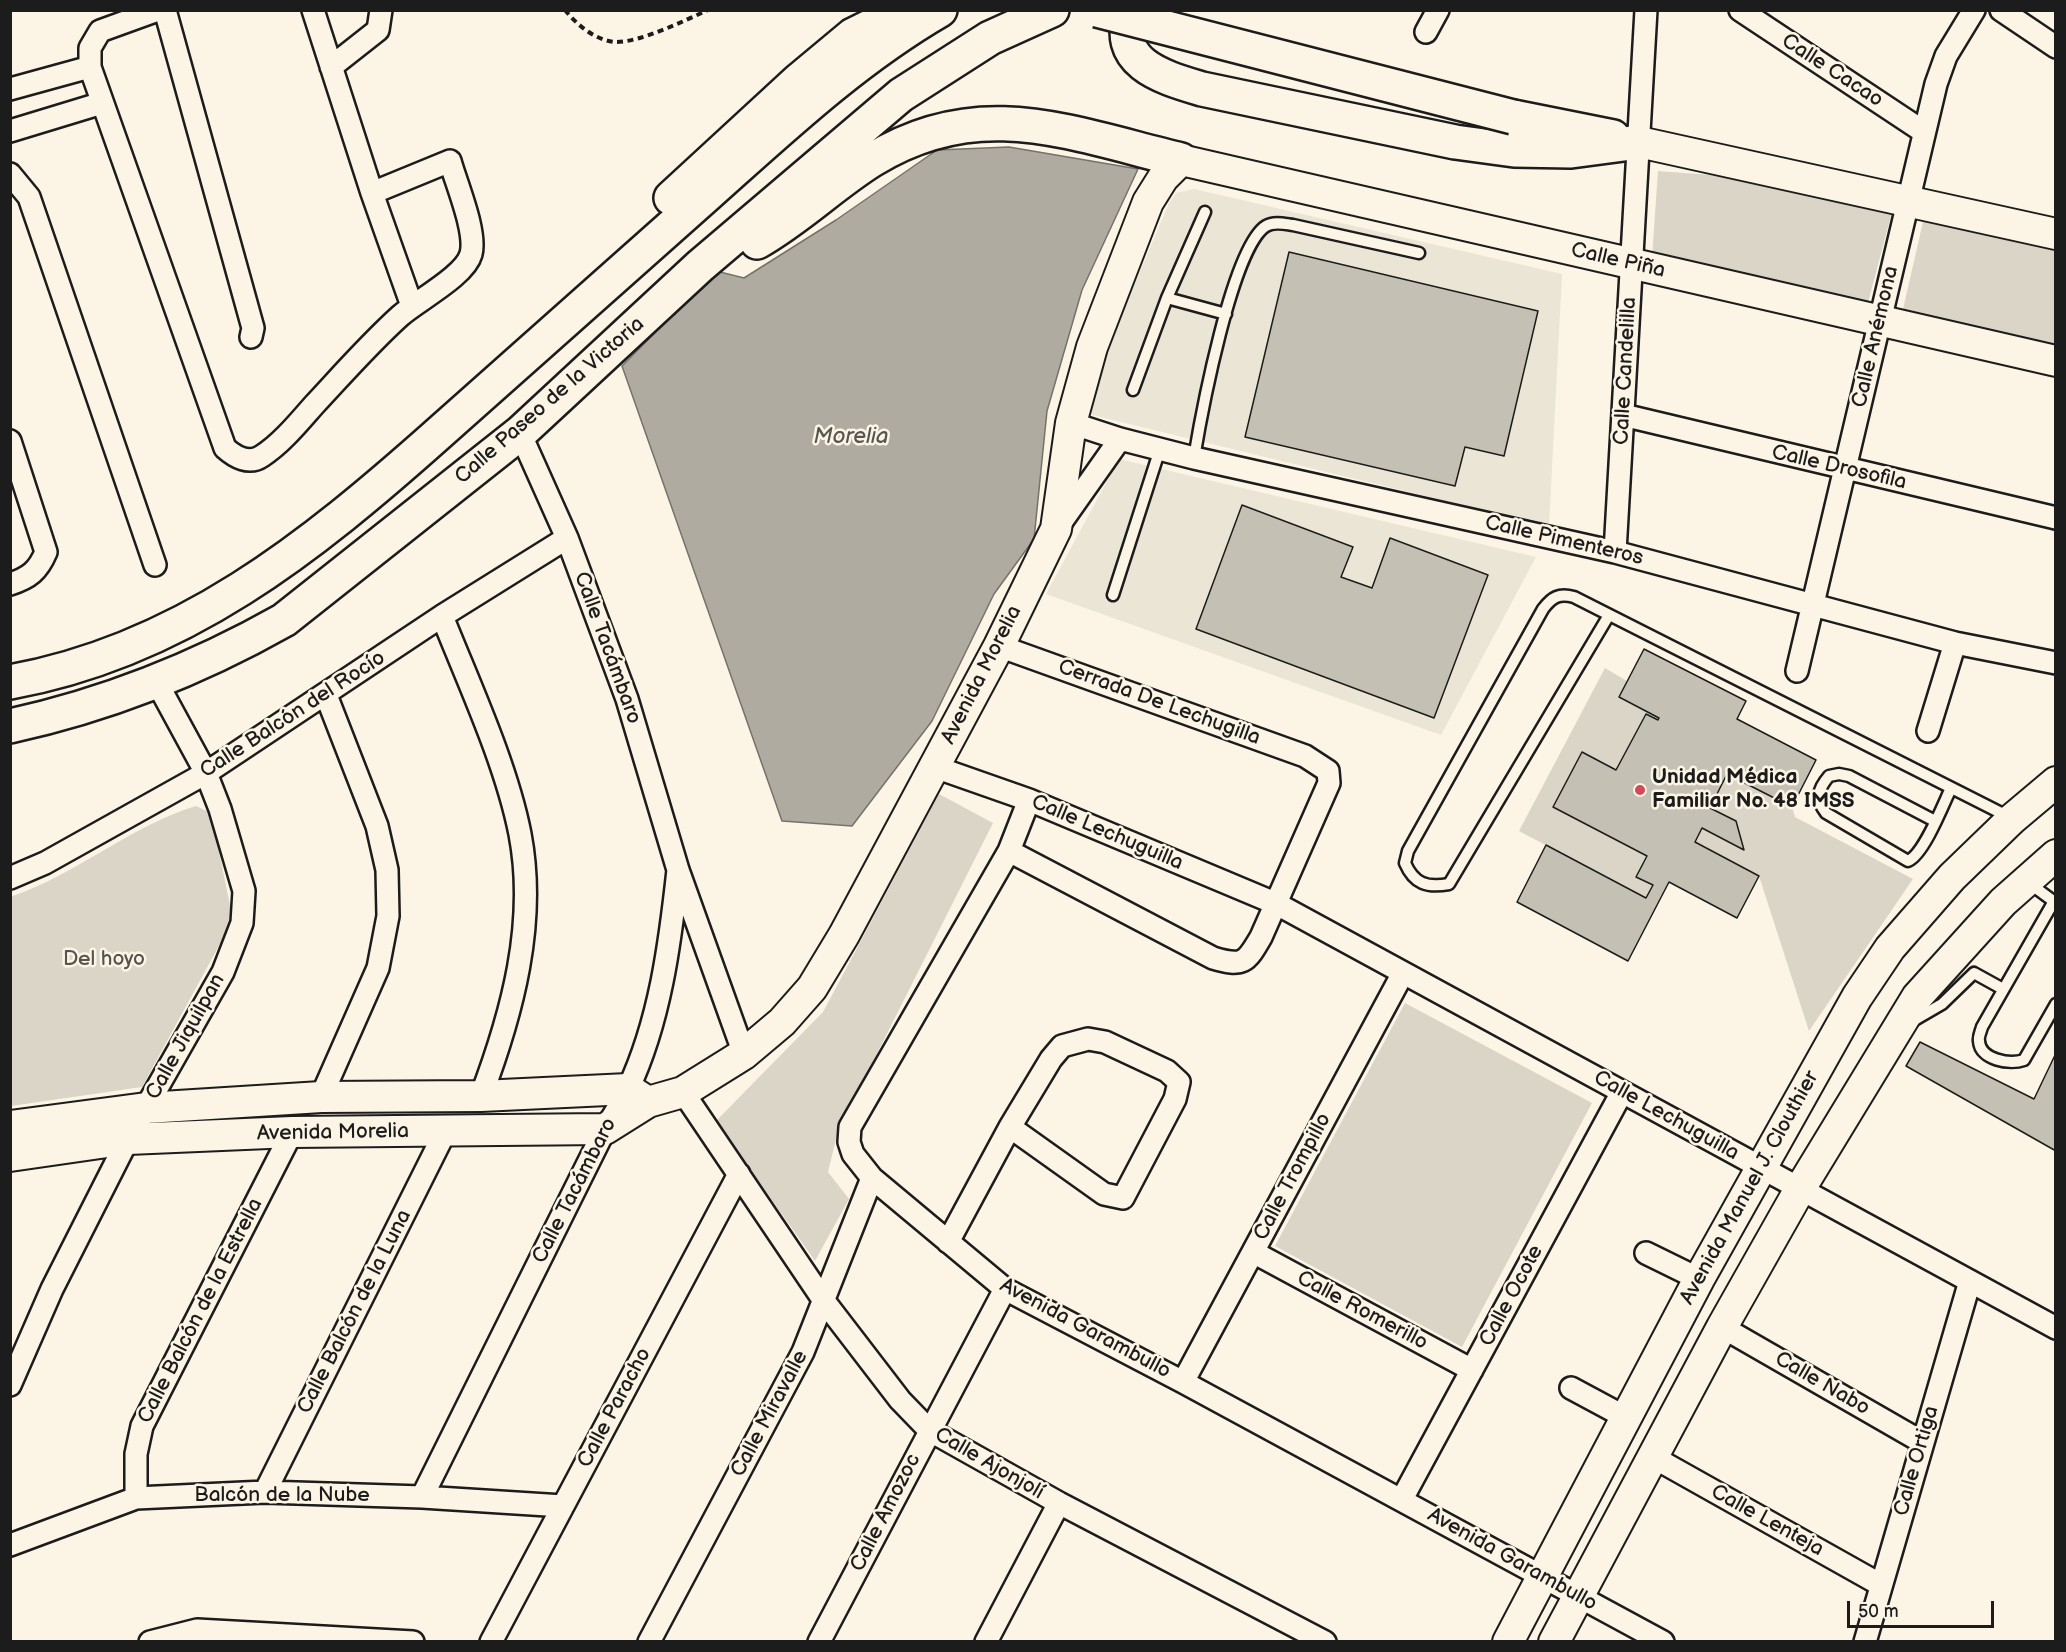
<!DOCTYPE html>
<html>
<head>
<meta charset="utf-8">
<style>
	body { margin:0 }
	#map { position:relative; width:2066px; height:1652px; overflow:hidden; background:#fcf5e5; font-family:"Balsamiq Sans",sans-serif }
	canvas { display:block }
	.frame { position:absolute; inset:0; border:12px solid #1c1c1c; pointer-events:none }
	.scale { position:absolute; left:1847px; top:1601px; width:147px; height:27px; box-sizing:border-box; border:3px solid #1c1c1c; border-top:0; padding-left:8px; font-size:18px; line-height:21px; white-space:nowrap; color:#1c1c1c; -webkit-text-stroke:4px #fcf5e5; paint-order:stroke }
</style>
</head>
<body>
<div id="map">
<canvas width="2066" height="1652"></canvas>
<div class="frame"></div>
<div class="scale">50 m</div>
</div>
<script>
const context = document.querySelector('canvas').getContext('2d');
context.lineJoin = 'round';
function fillPath(path, color) { context.fillStyle = color; context.fill(path, 'evenodd'); }
function strokePath(path, color, width, dash) { context.strokeStyle = color; context.lineWidth = width; context.lineCap = dash ? 'butt' : 'round'; context.setLineDash(dash || []); context.stroke(path); }
function drawText(font, color, halo, rows, align = 'center') {
  context.font = font + ' "Balsamiq Sans",sans-serif'; context.lineWidth = 5; context.setLineDash([]); context.textBaseline = 'middle'; context.strokeStyle = halo; context.fillStyle = color; for (const [text, x, y, turn = 0] of rows) {
    context.save(); context.translate(x, y); context.rotate((+turn || 0) * Math.PI / 180); context.textAlign = isNaN(turn) ? turn : align; if (halo) context.strokeText(text, 0, 0); context.fillText(text, 0, 0); context.restore();
  }
}
fillPath(new Path2D(`
	M1194,189L1562,274L1549,526L1092,415L1090,389L1169,203L1176,193Z
	M1119,459L1536,557L1441,735L1046,594Z`), '#ebe5d6');
fillPath(new Path2D(`
	M1658,171L1777,180L1893,208L1865,314L1652,257Z
	M1925,213L2055,242V353L1901,318Z
	M1605,668L1627,681L1619,698L1659,718L1658,720L1645,714L1616,770L1582,753L1553,807L1647,856L1637,877L1653,885L1646,898L1519,831Z
	M1727,774L1792,807L1795,817L1913,879L1809,1031L1759,876L1695,842Z
	M939,794L993,823L838,1131L828,1172L849,1199L815,1261L716,1121L823,1012Z
	M196,806L211,813L233,920L142,1087L11,1106L10,897C76,875 130,826 196,806Z
	M1405,1003L1592,1103L1462,1347L1275,1246Z`), '#dbd5c8');
const water = new Path2D(`
	M1009,147L1138,169L1082,290L1047,411L1034,539L994,594L932,721L852,826L782,821L622,366L716,271L744,278L836,220L937,150Z`);
fillPath(water, '#b0aba1');
strokePath(water, '#75726c', 1.5);
const building = new Path2D(`
	M1289,252L1538,311L1504,456L1465,447L1455,486L1245,437Z
	M1242,505L1353,547L1341,577L1372,588L1390,538L1488,575L1434,718L1196,629Z
	M1644,649L1746,701L1737,719L1816,760L1792,807L1727,774L1710,808L1736,821L1744,850L1702,828L1695,842L1759,876L1737,918L1669,882L1628,961L1517,902L1546,845L1646,898L1653,885L1636,877L1647,856L1553,807L1582,752L1616,770L1646,714L1658,720L1659,718L1619,697Z
	M1920,1042L2034,1099L2056,1053V1151L1906,1066Z`);
fillPath(building, '#c4c0b3');
strokePath(building, '#1c1c1c', 1.5);
const lane = new Path2D(`
	M1167,298L1226,314
	M1133,390L1167,298L1205,212
	M1194,458C1201,416 1232,247 1266,226C1274,221 1285,224 1293,225L1419,253
	M1113,595L1160,449
	M1609,615L1449,884C1427,888 1414,884 1405,863L1408,851L1543,609C1552,597 1559,593 1574,597L2011,818
	M1935,821L1849,776L1839,774L1829,776C1818,789 1815,799 1826,813L1908,861C1924,854 1943,805 1951,788
	M2029,883L2056,903
	M2054,901L1982,1027C1981,1031 1978,1037 1979,1041C1980,1060 2010,1065 2024,1060L2056,1004
	M1911,1022L1942,1004L1974,973L2003,989`);
const street = new Path2D(`
	M158,10L100,31L90,48V67L225,448C235,457 249,465 262,456C281,444 299,422 314,405C342,375 369,344 400,316C418,300 465,276 471,254C477,232 456,183 450,161L372,193L412,306
	M165,10L253,328L251,337
	M313,10L372,193
	M1740,10L1924,132
	M2001,10L2056,47
	M1426,32L1438,10
	M331,67L378,30L381,10
	M10,89L90,67
	M10,131L102,103
	M10,174L29,197L155,565
	M1623,415L2056,518
	M1071,423L1120,439L1194,458L1615,552L1955,643L2056,663
	M520,433L567,538L627,699L678,870L744,1054
	M10,441L46,552C38,571 29,578 10,584
	M1060,524L1120,439
	M1615,552L1646,10
	M442,616C469,684 506,763 520,834C537,923 512,1014 481,1096
	M999,646L1305,756L1328,771L1329,783L1261,937C1246,963 1243,967 1213,958L1009,851
	M1797,671L1936,84L1946,56L1974,10
	M1928,731L1955,643
	M935,767L1029,800L1277,904L2056,1328
	M1029,800L1009,851L850,1127L849,1142L853,1154L872,1178L1005,1289L1183,1382L1663,1642
	M10,878L45,863L206,773L442,616L567,538
	M683,1092L824,1301L900,1400L929,1430L1059,1503L1325,1642
	M321,1097L378,968L388,916L387,870L377,826L326,695
	M948,1242L1010,1127L1051,1059L1062,1046L1088,1039L1105,1042L1167,1071L1179,1082L1175,1099L1123,1198L1104,1194L1010,1127
	M1253,1252L1472,1370
	M1646,1253L1699,1279
	M1722,1327L1922,1442
	M1183,1382L1403,973
	M10,1385L52,1289L128,1139L223,972L242,923L244,891L220,809L206,773L156,681
	M1571,1388L1625,1417
	M1653,1457L1881,1585
	M265,1492L445,1132
	M422,1497L605,1129C613,1116 622,1103 628,1089C660,1021 670,944 678,870
	M136,1498V1454L142,1426L292,1132
	M1402,1499L1622,1092
	M10,1545L136,1498L265,1492L422,1497L563,1506
	M150,1642L197,1630L413,1642
	M491,1642L739,1174
	M649,1642L803,1352L872,1178
	M819,1642L1005,1289
	M986,1642L1059,1503
	M1865,1642L1970,1281`);
const secondary = new Path2D(`
	M1639,142L2056,234
	M10,1126L146,1108L321,1097L481,1096L628,1089L648,1102
	M10,1156L128,1139L292,1132L605,1129L648,1102L683,1092L744,1054L782,1022L812,988L844,935L999,646L1056,529L1071,423L1092,347L1148,202L1163,178L1181,160L2056,361
	M1508,1642L1699,1279L1857,997L1890,948L1952,877L2012,819L2056,782
	M1554,1642L1722,1327L1800,1189L1917,997L2003,902L2056,855`);
const primary = new Path2D(`
	M1132,10C1111,63 1162,77 1202,89L1455,142L1514,150L1571,151L1639,142
	M1513,117L1613,137
	M671,198L799,80L853,35L904,10
	M757,242C798,219 832,185 872,160C979,94 1069,133 1181,160
	M10,682C182,651 311,547 438,434C528,354 618,274 708,194C782,128 854,60 940,10
	M10,726C106,705 199,668 284,620L520,433L700,266L901,95L990,38L1052,10`);
strokePath(lane, '#1c1c1c', 15);
strokePath(street, '#1c1c1c', 26);
strokePath(secondary, '#1c1c1c', 34);
strokePath(primary, '#1c1c1c', 38);
strokePath(new Path2D(`
	M565,10C577,25 595,40 615,42C639,43 686,20 708,10`), '#1c1c1c', 4, [6, 4.5]);
strokePath(lane, '#fcf5e5', 10);
strokePath(street, '#fcf5e5', 21);
strokePath(secondary, '#fcf5e5', 30);
strokePath(primary, '#fcf5e5', 33);
const primaryBridge = new Path2D(`
	M1097,10L1513,117`);
strokePath(primaryBridge, '#1c1c1c', 38, []);
strokePath(primaryBridge, '#fcf5e5', 33);
for (const [x, y, r, color] of [
	[1640,790,6,"#d1495b"]
]) { const dot = new Path2D(); dot.arc(x, y, r, 0, 2 * Math.PI); context.fillStyle = color; context.fill(dot); strokePath(dot, '#fcf5e5', 2); }
drawText('21px', '#1c1c1c', '#fcf5e5', [
	["Calle Cacao",1832,71,33],
	["Calle Piña",1618,261,13],
	["Calle Anémona",1876,337,-77],
	["Calle Candelilla",1626,371,-87],
	["Calle Paseo de la Victoria",550,401,-41],
	["Calle Drosofila",1839,468,13],
	["Calle Pimenteros",1564,541,13],
	["Calle Tacámbaro",607,648,70],
	["Avenida Morelia",982,675,-63],
	["Cerrada De Lechugilla",1159,703,20],
	["Calle Balcón del Rocío",293,715,-33],
	["Calle Lechuguilla",1107,833,23],
	["Calle Jiquilpan",186,1037,-61],
	["Calle Lechuguilla",1666,1116,29],
	["Avenida Morelia",333,1133,-1],
	["Calle Trompillo",1293,1177,-62],
	["Avenida Manuel J. Clouthier",1750,1188,-61],
	["Calle Tacámbaro",575,1191,-63],
	["Calle Ocote",1512,1296,-62],
	["Calle Balcón de la Estrella",201,1311,-63],
	["Calle Romerillo",1362,1311,28],
	["Calle Balcón de la Luna",355,1312,-63],
	["Avenida Garambullo",1085,1329,28],
	["Calle Nabo",1822,1384,30],
	["Calle Paracho",615,1408,-62],
	["Calle Miravalle",770,1414,-62],
	["Calle Ortiga",1917,1461,-74],
	["Calle Ajonjolí",989,1464,30],
	["Balcón de la Nube",282,1496],
	["Calle Amozoc",886,1513,-63],
	["Calle Lenteja",1767,1521,29],
	["Avenida Garambullo",1512,1560,29]
]);
drawText('bold 21px', '#1c1c1c', '#fcf5e5', [
	["Unidad Médica",1652,778],
	["Familiar No. 48 IMSS",1652,802]
], 'left');
drawText('21px', '#555450', '#fcf5e5', [
	["Del hoyo",104,960]
]);
drawText('italic 22px', '#575551', '#fcf5e5', [
	["Morelia",851,437]
]);
</script>
</body>
</html>
